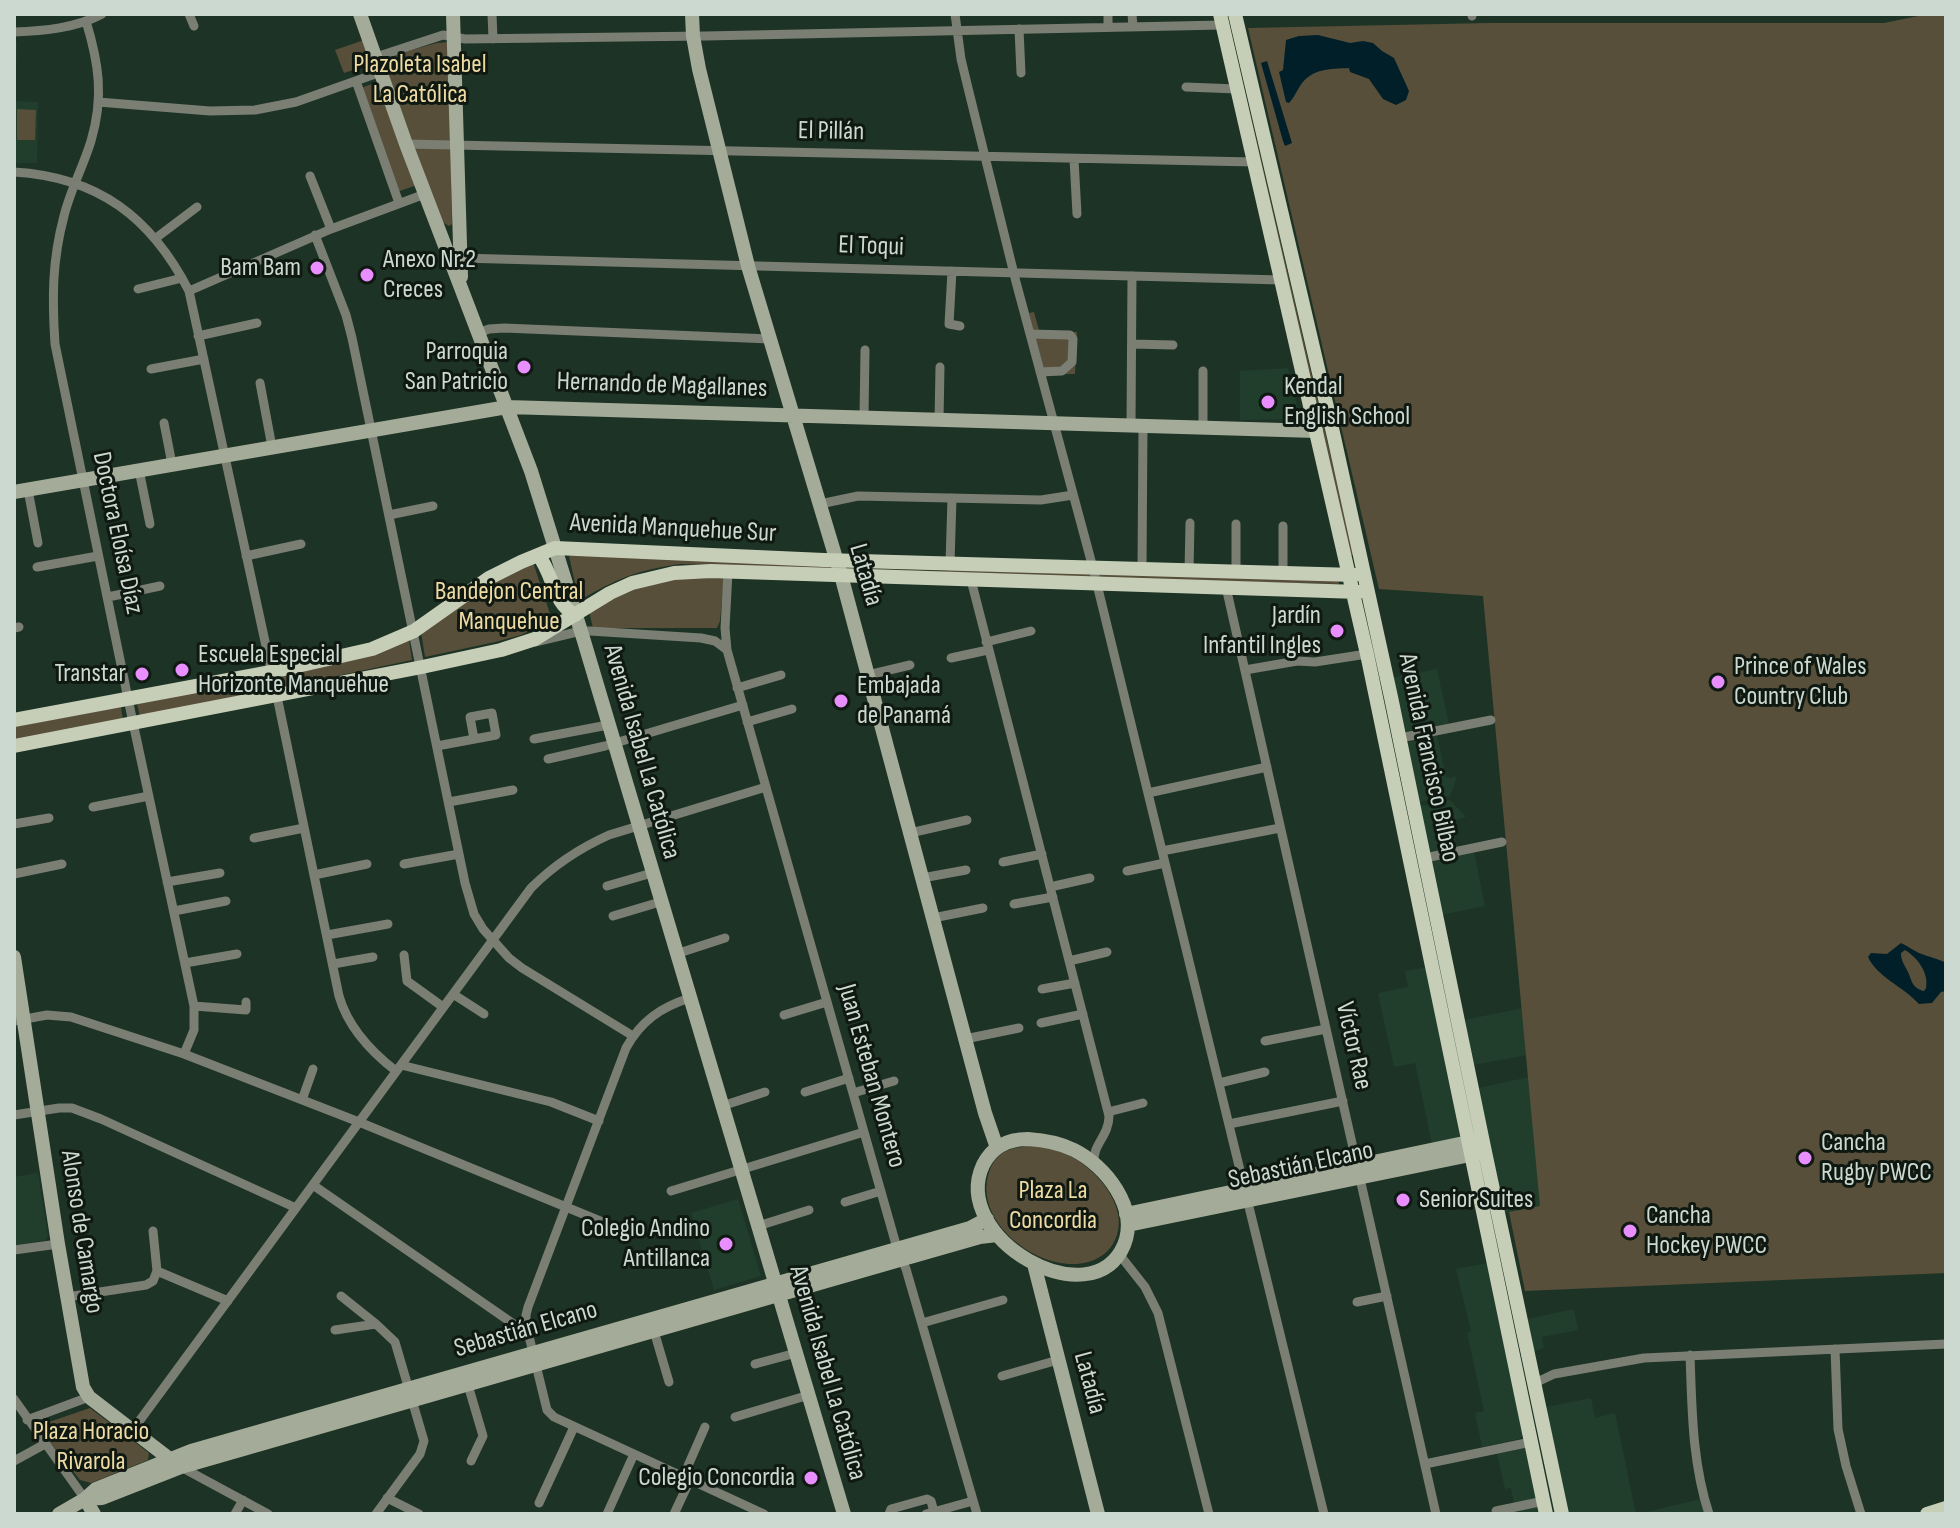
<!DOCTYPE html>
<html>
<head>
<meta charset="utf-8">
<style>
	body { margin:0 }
	#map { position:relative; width:1960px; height:1528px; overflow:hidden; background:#1d3325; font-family:"Sofia Sans Condensed",sans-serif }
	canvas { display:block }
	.frame { position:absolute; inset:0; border:16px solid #ccd9d0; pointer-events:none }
</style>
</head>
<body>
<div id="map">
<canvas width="1960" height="1528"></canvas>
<div class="frame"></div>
</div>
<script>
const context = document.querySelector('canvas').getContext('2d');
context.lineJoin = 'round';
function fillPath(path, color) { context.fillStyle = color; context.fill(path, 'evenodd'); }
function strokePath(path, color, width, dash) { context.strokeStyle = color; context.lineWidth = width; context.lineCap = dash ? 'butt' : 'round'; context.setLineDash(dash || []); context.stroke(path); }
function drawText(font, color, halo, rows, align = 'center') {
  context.font = font + ' "Sofia Sans Condensed",sans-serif'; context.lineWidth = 6; context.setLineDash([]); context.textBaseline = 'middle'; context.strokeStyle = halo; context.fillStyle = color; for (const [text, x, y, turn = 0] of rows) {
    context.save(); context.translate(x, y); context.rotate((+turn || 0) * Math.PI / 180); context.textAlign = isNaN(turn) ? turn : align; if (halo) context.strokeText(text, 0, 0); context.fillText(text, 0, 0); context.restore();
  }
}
fillPath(new Path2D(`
	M14,42H17L15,101L38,102L37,163H14Z
	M1288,368L1300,419L1240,420V371Z
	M1437,669L1449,725L1407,733L1403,728L1392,678Z
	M1437,735L1446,778L1457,777L1450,796L1419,802L1407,745L1411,740Z
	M1450,800L1466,817L1451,821L1457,848L1430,853L1420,806Z
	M1474,852L1485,906L1441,915L1432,862L1434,860Z
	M1428,967L1462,1135L1456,1140L1432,1144L1415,1063L1394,1067L1378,993L1408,987L1405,971Z
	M1523,1008L1527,1055L1473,1065L1464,1020Z
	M1529,1077L1541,1207L1504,1213L1478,1088Z
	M38,1173L48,1236L46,1240L14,1246V1177Z
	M738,1199L761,1276L714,1290L691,1213Z
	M1488,1263L1524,1435L1519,1439L1482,1447L1475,1413L1484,1411L1467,1333L1471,1331L1456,1269Z
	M1574,1309L1578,1330L1542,1337L1544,1348L1534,1351L1527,1319Z
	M1591,1398L1595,1418L1615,1413L1636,1514H1569L1546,1407Z
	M1524,1448L1527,1451L1540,1514H1516L1511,1488L1505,1489L1497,1454Z
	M1700,1499L1705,1514H1639Z`), '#213e2c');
fillPath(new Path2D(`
	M1224,14H1227L1354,555H1350Z
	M1928,14H1946V1273L1525,1291L1509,1212L1540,1206L1483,596L1379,589L1248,28L1489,23H1884Z
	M364,40L371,61L365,66L344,73L335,50Z
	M449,42L452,224L449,226L442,222L382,58L437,43Z
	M380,81L417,185L397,192L361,88Z
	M17,109L36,110L35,140H17Z
	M1034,312L1039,330L1035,332H1077L1075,374H1044L1029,313Z
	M587,555L853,568L944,571L964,569L1338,579L1339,584L1101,579L680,564C638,570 615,579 579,601L569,556Z
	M533,562L552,620L521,635L495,642L425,657L421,632L477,591Z
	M724,577L720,621L717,628H593L589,611L629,590L676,579Z
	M409,640L412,660L285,687L282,674Z
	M262,678L266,691L140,717L137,704Z
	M121,707L123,720L14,741V727Z
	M1035,1145C1051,1149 1066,1152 1080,1162C1103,1178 1129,1211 1115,1240C1110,1251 1100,1259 1088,1262C1043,1275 975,1225 988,1176C990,1168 993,1161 1000,1155C1010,1147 1023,1147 1035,1145Z
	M90,1408L149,1453L148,1460L91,1483L80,1480L42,1432L46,1423Z`), '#574f39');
fillPath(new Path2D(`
	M1318,35L1350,43L1363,41L1373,43L1382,51L1394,58L1409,91L1406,100L1396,105L1383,99L1369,79L1350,72L1349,68C1329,69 1312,68 1300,86C1296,92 1294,98 1289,103L1286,102L1279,72L1283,70L1286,40L1299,36Z
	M1267,61L1292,143L1285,146L1283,141L1261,63Z
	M1901,943C1908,946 1912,950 1919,953C1928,957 1937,958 1946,963V991L1941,992L1932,1003L1919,1004C1904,987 1877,977 1868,957L1871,953L1887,954ZM1905,950C1918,958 1929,973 1926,988L1924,991C1912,988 1912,981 1908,972C1904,964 1901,961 1901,953Z`), '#001f29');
strokePath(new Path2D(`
	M189,14L194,26
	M492,14L493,39
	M955,14L961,59L968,88L1016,282L1093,568L1324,1514
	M1108,14V27
	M1132,14L1133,27
	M1472,16V14
	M86,21C99,64 104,97 91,141C83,167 70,191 64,216C52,261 52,298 55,344L132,718L194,1006V1030L184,1054
	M1019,29L1021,73
	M14,32C44,31 76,28 102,14
	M376,57L443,35L465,39L705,36L1222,25
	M356,81L399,203
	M1186,87L1237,89
	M98,102L210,111L255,110L296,102L381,72
	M406,144L1254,162
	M1074,159L1077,214
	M14,172C98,177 151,217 189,291L279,706L339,996C348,1027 370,1051 396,1071
	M310,176L331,229
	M315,235L346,315L352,338L465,883L474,914L483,929L509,958L522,968L633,1036
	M156,238L197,207
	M460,258L1281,280
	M952,271L949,324L960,326
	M138,289L182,278
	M189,291L331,229L425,194
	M478,333L489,329L504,328L770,339
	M1030,334L1070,335L1073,339L1072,362L1062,371L1040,372
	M198,336L257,323
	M1132,344L1173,345
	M151,369L204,359
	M260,383L272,447
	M864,417L865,350
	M939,421L940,367
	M164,423L172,464
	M1131,425L1132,276
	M1203,427V371
	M139,470L150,524
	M28,490L38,543
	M820,504L858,496L1041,500L1073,495
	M389,515L433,506
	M246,556L301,544
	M950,563L952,498
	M37,567L98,556
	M1142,569L1143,425
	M1189,571L1190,523
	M728,572L725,628L727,650L897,1248L906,1269L977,1514
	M1236,572V524
	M1283,574V526
	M971,580L1109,1116C1109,1136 1092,1145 1094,1163
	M1226,587L1436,1514
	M108,597L160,586
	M14,628L19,627
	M535,642L581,631H590L701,638L715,641L727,650
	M986,642L1031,631
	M951,658L988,650
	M1245,670L1297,661L1315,662L1367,654
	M868,675L910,665
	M737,688L781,675
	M747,722L792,709
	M1400,738L1491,720
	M534,739L608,725
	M437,746L496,735L492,713L470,717L474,739
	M548,759L605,746L743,705
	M1148,793L1267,767
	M449,802L513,790
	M93,807L149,796
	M14,824L49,818
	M910,833L967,820
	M254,838L304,828
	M1162,851L1280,828
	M1425,858L1502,842
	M1003,862L1042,854
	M404,864L459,854
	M1127,871L1165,863
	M14,874L62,864
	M314,875L367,864
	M922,878L966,870
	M167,882L220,873
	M607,886L652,873
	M1050,887L1090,878
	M1014,904L1053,897
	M174,911L226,901
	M613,916L660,902
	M933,918L983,908
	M327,935L388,924
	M676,954L725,938
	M404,955L407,981L443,1007
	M1069,961L1107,952
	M185,963L237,954
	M333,964L373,957
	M1042,989L1075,983
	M453,994L484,1014
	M690,998C661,1007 641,1021 626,1048L528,1307L526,1315V1324L547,1410L554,1417L764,1514
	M194,1006L246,1010V1002
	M784,1015L827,1002
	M14,1021L47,1015L71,1017L184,1054L359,1122L605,1223
	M1041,1023L1083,1014
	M965,1039L1019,1028
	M1265,1041L1326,1029
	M401,1065L551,1102L599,1121
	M1219,1083L1265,1072
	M805,1092L849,1078
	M853,1093L894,1081
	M302,1100L313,1069
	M722,1106L765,1092
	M1108,1112L1143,1103
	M14,1115L59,1108H72L101,1119L296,1208
	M1229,1124L1343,1101
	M313,1185L528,1334
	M671,1191L864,1132
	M845,1202L881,1191
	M758,1226L809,1210
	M14,1250L58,1244
	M1119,1254L1145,1287L1158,1313L1209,1514
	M157,1271L228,1301
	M341,1296L376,1324L395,1342L424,1441L420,1454L376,1514
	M67,1297L146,1285L153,1281L157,1271L153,1231
	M1357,1302L1387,1296
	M922,1323L1003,1300
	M335,1330L376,1324
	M654,1331L669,1382
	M1835,1349L1838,1429L1846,1466L1861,1514
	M1690,1355C1692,1409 1692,1462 1709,1514
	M755,1364L796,1353
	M1002,1376L1058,1360
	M1535,1383L1554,1374L1644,1358L1946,1344
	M468,1385L483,1436L471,1461
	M14,1399L85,1499
	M735,1417L809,1395
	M27,1420L89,1397
	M132,1431L531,888C554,865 580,848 609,835L766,787
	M14,1461L45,1444
	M1425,1464L1531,1442
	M181,1467L268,1514
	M683,1477L705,1427
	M387,1498L419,1514
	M539,1503L574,1427
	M1496,1511L1544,1501
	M235,1514L243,1500
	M607,1514L634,1454
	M674,1514L690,1480
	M889,1514L891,1509L927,1499L931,1501L934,1512
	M926,1514L973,1501`), '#7a7e73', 9);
strokePath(new Path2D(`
	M360,14L406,144L531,471L584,641L844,1514
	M453,14L461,277
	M692,14L693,36L699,69L748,266L841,575L985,1113L997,1148
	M14,492L507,407L1316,431
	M14,957L58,1244L83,1387L89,1397L175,1463
	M1028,1139C1044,1140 1060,1143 1074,1150C1106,1166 1139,1208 1124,1245C1092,1320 949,1238 983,1165C992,1147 1008,1139 1028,1139Z
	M1126,1214L1478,1140
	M1128,1225L1480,1153
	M1034,1264L1098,1514
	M85,1499L102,1498L181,1467L903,1259L980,1237L997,1235
	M85,1499L94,1514
	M59,1514L85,1499L96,1489L191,1451L970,1228L987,1219`), '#a5ab99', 14);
strokePath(new Path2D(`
	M1220,14L1367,654L1546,1514
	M1235,14L1334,437L1391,697L1485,1152L1562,1514
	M538,555C554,574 552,602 575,615
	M14,720L271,672L372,649L414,631L489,578L521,562L555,548L824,560L1355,575
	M14,746L422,667L501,650L535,639L610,593L632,583L674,573L711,571L1359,592
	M1927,1514L1946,1508`), '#c6ceb7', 14);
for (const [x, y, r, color] of [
	[317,268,8,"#e88eff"],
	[367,275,8,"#e88eff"],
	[524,367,8,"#e88eff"],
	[1268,402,8,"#e88eff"],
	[1337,631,8,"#e88eff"],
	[182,670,8,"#e88eff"],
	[142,674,8,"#e88eff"],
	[1718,682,8,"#e88eff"],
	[841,701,8,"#e88eff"],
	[1805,1158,8,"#e88eff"],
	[1403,1200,8,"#e88eff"],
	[1630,1231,8,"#e88eff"],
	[726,1244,8,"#e88eff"],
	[811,1478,8,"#e88eff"]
]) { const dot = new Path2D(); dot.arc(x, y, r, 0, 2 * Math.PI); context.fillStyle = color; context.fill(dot); strokePath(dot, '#0f1912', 3); }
drawText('26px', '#eedaa3', '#0f1912', [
	["Plazoleta Isabel",420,65],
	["La Católica",420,95],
	["Bandejon Central",509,592],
	["Manquehue",509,622],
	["Plaza La",1053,1191],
	["Concordia",1053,1221],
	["Plaza Horacio",91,1432],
	["Rivarola",91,1462]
]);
drawText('26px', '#ccd9d0', '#0f1912', [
	["El Pillán",831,132,1],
	["El Toqui",871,247,2],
	["Hernando de Magallanes",662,386,2],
	["Avenida Manquehue Sur",673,529,3],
	["Doctora Eloísa Díaz",117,533,78],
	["Latadía",865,575,74],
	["Avenida Isabel La Católica",641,752,74],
	["Avenida Francisco Bilbao",1428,758,78],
	["Víctor Rae",1353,1046,77],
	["Juan Esteban Montero",871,1076,74],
	["Sebastián Elcano",1301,1166,-12],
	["Alonso de Camargo",81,1232,81],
	["Sebastián Elcano",526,1330,-16],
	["Avenida Isabel La Católica",827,1373,74],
	["Latadía",1089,1383,75]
]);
drawText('26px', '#ccd9d0', '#0f1912', [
	["Anexo Nr.2",383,260],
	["Creces",383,290],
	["Bam Bam",301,268,"right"],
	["Parroquia",508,352,"right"],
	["San Patricio",508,382,"right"],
	["Kendal",1284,387],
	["English School",1284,417],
	["Jardín",1321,616,"right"],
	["Infantil Ingles",1321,646,"right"],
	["Escuela Especial",198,655],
	["Horizonte Manquehue",198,685],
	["Prince of Wales",1734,667],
	["Country Club",1734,697],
	["Transtar",126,674,"right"],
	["Embajada",857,686],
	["de Panamá",857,716],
	["Cancha",1821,1143],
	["Rugby PWCC",1821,1173],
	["Senior Suites",1419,1200],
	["Cancha",1646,1216],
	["Hockey PWCC",1646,1246],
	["Colegio Andino",710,1229,"right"],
	["Antillanca",710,1259,"right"],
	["Colegio Concordia",795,1478,"right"]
], 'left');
</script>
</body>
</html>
